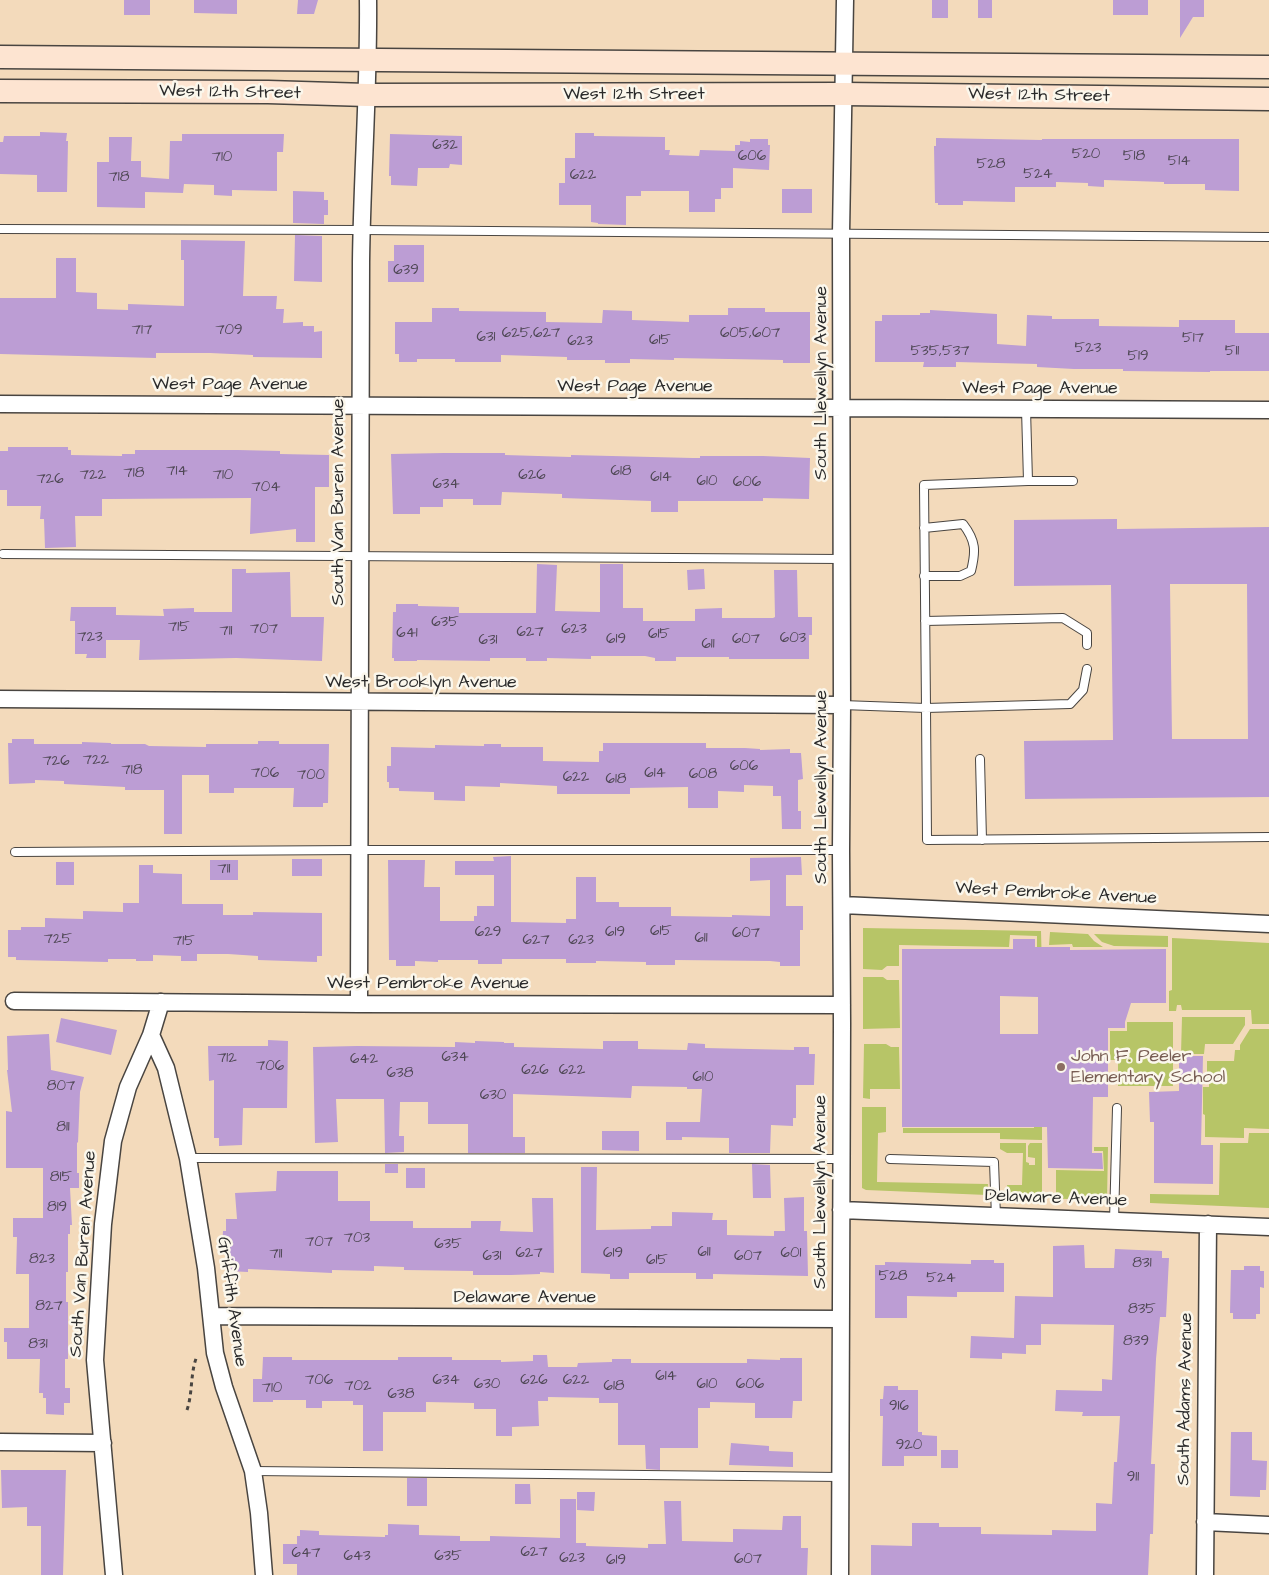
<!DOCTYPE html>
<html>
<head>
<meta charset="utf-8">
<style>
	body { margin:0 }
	canvas { display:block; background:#f3dabb }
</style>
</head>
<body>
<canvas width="1269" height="1575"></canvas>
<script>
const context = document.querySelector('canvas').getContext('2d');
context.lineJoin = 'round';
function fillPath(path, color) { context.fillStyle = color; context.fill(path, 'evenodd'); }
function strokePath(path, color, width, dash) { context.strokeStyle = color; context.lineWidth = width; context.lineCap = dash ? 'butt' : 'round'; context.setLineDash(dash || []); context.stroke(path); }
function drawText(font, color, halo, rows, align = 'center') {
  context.font = font + ' "Architects Daughter",sans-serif'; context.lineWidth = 5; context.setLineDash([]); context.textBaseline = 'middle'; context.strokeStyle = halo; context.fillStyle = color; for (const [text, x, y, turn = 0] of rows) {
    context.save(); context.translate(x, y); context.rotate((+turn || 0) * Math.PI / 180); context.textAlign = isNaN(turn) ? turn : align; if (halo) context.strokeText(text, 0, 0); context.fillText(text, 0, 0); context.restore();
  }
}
fillPath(new Path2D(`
	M863,928L1041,931L1042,968H1037V936L1010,935L1009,947L899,945V966H887L882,970L863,969Z
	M1050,932L1088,934L1094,941L1103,947H1073L1072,944L1049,945Z
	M1094,934L1168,936V947L1114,946L1102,942Z
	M1172,938L1269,943V1024H1252L1251,1010H1182L1181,1005H1177L1176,1011H1169V991L1172,990Z
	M863,977H883L887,980H899L900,1028L863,1029Z
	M1182,1017H1245V1025L1233,1044H1205L1204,1054H1181Z
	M1127,1022H1173V1086H1118V1060H1110V1031H1127Z
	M1250,1029H1269V1129L1244,1128V1138L1205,1137V1115L1203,1114V1087H1209V1083H1207V1061H1234L1235,1050H1240V1045Z
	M864,1044H886L891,1047H899L900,1089H870V1099L863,1098Z
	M862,1107H886V1132L878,1133L877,1182L988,1184L987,1195L866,1190L862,1188Z
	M1035,1109H1042V1140L1000,1139V1133H903V1128H1034Z
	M1249,1133H1269V1208L1150,1203V1194L1219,1195L1220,1143H1248Z
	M1000,1143H1026V1162L1029,1163V1165H1035V1158L1028,1157V1146L1030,1143H1042V1198L1007,1196V1185H1022L1023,1153H1007L1000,1149Z
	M1094,1147H1108L1107,1201L1048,1198V1194H1056V1170L1104,1171L1103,1151H1094Z`), '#b7c567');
fillPath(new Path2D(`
	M124,0H150V15H124Z
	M194,0H237V14L194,13Z
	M298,0H318L314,14H297Z
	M932,0H948V18H932Z
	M978,0H992V18H978Z
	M1113,0H1148V15H1113Z
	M1180,0H1204V17H1193L1180,38Z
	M40,132L67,133L66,141H68L67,192H37V175L0,174V142H3L4,136H40Z
	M575,133H594V136L665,137V150H670L669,155L699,156L700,150L735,151V145H740V141L750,142V139H768V145H770L769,170L733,168V188H721V199H715V212H689V191H641V196H626V225L598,224V223L591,222V205H559V183H565V158H575Z
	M182,134H284L283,152H277V191L232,190V196L214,195V185L184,184L183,193L145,192V208L97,207V162H109V137H132L131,161H141V177L169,179L170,141H182Z
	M390,134L462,136V165L450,164L449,168H418L417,186L391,185V176H389Z
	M936,138L1042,140V139H1239V191L1205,190V184H1164V182L1104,180V187L1088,186V183L1056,182V187H1015V202L963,201V205H938V203H935L934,146H936Z
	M782,189H812V213H782Z
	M293,191L324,192V200H328V215H324V224L293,223Z
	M295,235L322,236V282L294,281Z
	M181,240L245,241L243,296H277L276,309H284L283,323L303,322V326H314V332L322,331V358L253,357V355L210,353H156V358L0,354V298H56V258H76V292L97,293V309L128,310V304L184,306V260H181Z
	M394,245H424V282H388V261H394Z
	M432,308H459V311L546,312V322L602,323L603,310L632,311V320L689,322V315H728V308H765V312H810V363H783V360L674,358V360L630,359V363H605V360H567V357L501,355V362H455V359H417V362H399V354H395V322H432Z
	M930,310L997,314V344L1026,346L1027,315L1052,316V319H1099V326L1179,327V320H1235V333H1269V371H1210V372L1123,371V369H1074L1037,367V364L956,362V367H923L924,362H875V321H882V315H920V313H930Z
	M8,447H68V450H71V455L122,456V454H135V450H238L280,451V454L329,455V487H315V542H296V529L250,534L251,498L109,499H102V516H75L76,547L45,548L44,519H40L41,506H7V490H0V451H8Z
	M444,453H505V455L571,457V455L693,458H700V456H763L810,458L809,499L763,498V501H678V512H651V501L562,498V494L502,492L501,505H473V499H443V507H420V514H393L391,454Z
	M1117,519V529L1269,527V797L1025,799L1024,741L1113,740L1111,585L1014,586V520ZM1170,584H1247L1248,739H1172Z
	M537,564L557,565L555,611L600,612V564H623V608H643V621H695V609L722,608V618H773L775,617L774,570H797L798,617H812V635H809V659H729V657H676V661H655V658L645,656H591V659L547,658V661H526V658H490V661L417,660V661H394V658H392L393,612H396V604H418V606L459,607V613H536Z
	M232,569H246V573L290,572L291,617H324L322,661L236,658L139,660L140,640H106V658H86L87,654H75V621H70L71,607H116V615L164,616L163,609L194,608V612H232Z
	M704,569L705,589L688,590L687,570Z
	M12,739H34V744H82V742L111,743V744H145L149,746L206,747V744H258V741H279V744H329L328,803H323V807H293L294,788H234V793H209V775H182V834H164V790H125V787L64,784V781L35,780V783L9,784L8,743H12Z
	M603,743H706V748H745L760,749V750L790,749V753H801L803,779L798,780V811H801V829H782L781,796H773V786L744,785V792L718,791V808H688V787L630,788V794H557V786L500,783V787L465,786V801L434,800V792L399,791V788H389V782H387V766H391V747L435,748V745L484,746V744H501V747H543V761L599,762V751H603Z
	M511,856V922L566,923V919H576V877H596V902H619V907H671V916L732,917V915L770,916V880L750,881V858L801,857L802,875H786V906H803V930H800V966H780V962L770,961L675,960V965H646V962L596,961V963H566V959H502V964H478V960H438V962L415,961V966H396V960H389L388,860H425L424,887H440V921H474V916H477V906H494V875H455V861H494L493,857Z
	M292,859H322V876H292Z
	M210,860H238V880H210Z
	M56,862H74V885H56Z
	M139,865H153V873L182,874V904H223V915H253V912L322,913V956H317V962L258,960V956L228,954H197V961H181V956L153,955V961H136V959H108V962L16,960V957H8V930H21V927H45V918L83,919V911L123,912V903H139Z
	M1013,939H1035V947H1070V950L1166,949V1003H1131L1125,1022V1028H1108V1097H1093L1092,1153H1102L1103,1169L1048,1168L1047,1127H902V949H1013ZM1000,996L1038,997V1034H1000Z
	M61,1018L117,1030L111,1055L56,1042Z
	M49,1034L51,1070L84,1077L80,1092L78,1143L77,1142V1173H79V1188H70L72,1225H70V1234H68V1272H66V1302H68V1359H65V1388H70V1403H64V1415L46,1414V1398H43V1393H39L40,1359H7V1342H4V1328H29V1274H16L17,1237H13V1218H43V1168H6V1111L12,1112L7,1070H8L7,1036Z
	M268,1040L288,1041L287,1108H243L242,1145L219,1146V1138H214V1080L209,1081L208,1046H268Z
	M475,1041L504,1042V1043H514V1047L558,1048L603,1049V1041H638V1049L686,1050H687L688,1043L705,1044V1048L794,1050V1047H809V1054H815L814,1085H796V1118H793V1126L771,1125L770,1153H729V1138L682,1137V1140H666V1122H700L702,1089H687V1087L632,1086L631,1098L513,1094V1137H525V1153H468V1124H428V1102H400L399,1136H404V1152L385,1153L384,1099H336L338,1142L315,1143L313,1047L357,1046L455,1047V1042L475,1043Z
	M1179,1056H1203L1201,1145H1213V1184L1154,1183V1122H1150L1149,1092L1179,1091Z
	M602,1131H639V1151L602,1150Z
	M385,1164H398V1173H385Z
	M752,1164L770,1165L771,1198H753Z
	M581,1167H597L596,1230L651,1229V1226H672V1212L713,1213L712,1220H727V1235L774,1236V1231H785L784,1198L804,1197V1231H807L808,1276L713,1274V1279H696V1273H629V1279H610V1274L581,1273Z
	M406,1168H425V1188H406Z
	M277,1171H338V1201H370V1221H413V1228H471V1221H501L500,1231L533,1232L532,1198H553L554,1273L540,1272V1274L511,1275H473V1271L404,1270V1267L374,1266V1271L332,1270V1273L248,1269V1272L227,1271V1247H222L223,1231H226V1219H237L235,1193L276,1191Z
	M1084,1245L1085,1268H1114L1115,1249L1162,1251V1258H1169L1166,1317H1160L1156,1359L1151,1464H1155L1153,1534H1150L1148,1575H871V1545L912,1546V1523H939V1527H981V1534L1052,1535V1530L1096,1531V1503L1112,1504L1114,1462H1117L1120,1416H1082L1083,1412L1055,1411L1056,1390L1102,1391V1379L1112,1380L1114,1325L1041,1324V1345H1026V1354L1002,1353V1359L970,1358L971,1336L1014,1338L1015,1296L1053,1297V1246Z
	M971,1260H994V1263H1004V1292H957V1297L907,1296V1318H875V1265H885V1262L971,1264Z
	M1244,1266H1260V1271H1264V1288L1260,1287V1314H1256V1319H1233V1313H1230L1231,1270H1244Z
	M533,1355H547L548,1367H577L578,1363L612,1362V1359H631V1363H747V1359L780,1360V1358H802V1401H793L792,1418H755V1403L710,1402V1408H698V1448H660V1470L646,1469L645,1445H618V1403H599V1398L548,1397V1401H538L539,1426L512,1427V1436H496V1409H474V1403L426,1402V1412H383V1451H363V1405H353V1401H322V1408H306V1400H273V1402H253V1379H262L263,1357H292V1360H398V1357H452V1360H501V1362L533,1361Z
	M884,1386H898V1390H918V1432H922V1435L937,1436V1456H904V1466H882L883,1416H880V1399H883Z
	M1231,1432H1252V1460L1267,1461L1266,1490H1260V1497L1230,1496Z
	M731,1443L769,1446V1451L793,1452V1467L729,1465Z
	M941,1450H958V1468H941Z
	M1,1470H66L63,1575H41V1526H27V1507L2,1508Z
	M407,1478H427V1506H407Z
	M515,1484H530L531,1504H515Z
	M577,1492H595L594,1511L577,1510Z
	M560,1499H576V1543H586V1546L648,1548V1544H666L664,1501H681L682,1541L733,1542V1529L782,1530L783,1516H801V1548H808L807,1575H297V1564H283V1544H297V1536H300V1530L319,1531V1535L385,1537V1535H388V1524L419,1525V1535L460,1536V1541H490V1536L560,1538Z`), '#bc9dd4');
const lane = new Path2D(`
	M0,229L361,230L1269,237
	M1028,481H1073
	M924,528L963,524C976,541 976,551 971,571L960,576H924
	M3,554L842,559
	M925,621L1063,618L1087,633V645
	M1087,669L1083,690L1070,704L926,708L927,840L1269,837
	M842,705L926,708L924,485L1028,481L1026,409
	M980,759L982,840
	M15,852L358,850H841
	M188,1158L841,1159
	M890,1159L994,1162L996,1217
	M1114,1221L1117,1108
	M253,1471L841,1477`);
const street = new Path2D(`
	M0,404L1269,410
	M0,699L842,705
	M842,905L1269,924
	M14,1001L359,1004L842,1005
	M359,1004C358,757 358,510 361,262C362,175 369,88 368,0
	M151,1035L166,1068L188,1158L206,1268L215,1353L224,1387L253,1471L259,1513L264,1575
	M841,1210L1269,1227
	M211,1316L840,1319
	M0,1442L103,1443
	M1205,1522L1269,1525
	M114,1575L95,1360L103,1224L113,1141L128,1087L151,1035L161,1002
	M840,1575L842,1024L841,850L842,705L841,233L845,0
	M1205,1575L1208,1224`);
const secondary = new Path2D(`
	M0,57L1269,67
	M0,91L268,92L367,95L844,94L1269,99`);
strokePath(lane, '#494541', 10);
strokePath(street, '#494541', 19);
strokePath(secondary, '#494541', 25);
strokePath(new Path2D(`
	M187,1410C193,1392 190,1373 197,1356`), '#494541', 3, [4, 4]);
strokePath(lane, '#fff', 8);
strokePath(street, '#fff', 16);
strokePath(secondary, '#fde4d1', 22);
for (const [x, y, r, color] of [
	[1061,1067,5,"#8d6e63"]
]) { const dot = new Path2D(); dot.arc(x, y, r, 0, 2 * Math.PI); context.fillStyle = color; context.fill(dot); strokePath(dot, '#fbf7ec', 2); }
drawText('15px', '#4f4855', null, [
	["632",445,146],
	["520",1086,155],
	["606",752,157],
	["518",1134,157],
	["710",222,158],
	["514",1179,162],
	["528",991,165],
	["524",1038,175],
	["622",583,176],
	["718",119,178],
	["639",406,271],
	["717",142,331],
	["709",229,331],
	["625,627",531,334],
	["605,607",750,334],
	["631",486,338],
	["517",1193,339],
	["615",660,341],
	["623",580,342],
	["523",1088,349],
	["535,537",940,352],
	["511",1232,352],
	["519",1138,357],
	["714",177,472],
	["618",621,472],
	["718",134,474],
	["722",93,476],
	["710",223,476],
	["626",532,476],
	["614",661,478],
	["726",50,480],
	["610",707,482],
	["606",747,483],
	["634",446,485],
	["704",266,488],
	["635",445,623],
	["715",179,628],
	["707",264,630],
	["623",574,630],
	["711",226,632],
	["627",530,633],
	["641",407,634],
	["615",659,635],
	["723",90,638],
	["603",793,639],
	["619",616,640],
	["607",746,640],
	["631",488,641],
	["611",708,645],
	["722",96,761],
	["726",56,762],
	["606",744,767],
	["718",132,771],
	["706",265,774],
	["614",655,774],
	["608",703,775],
	["700",311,776],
	["622",576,778],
	["618",616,780],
	["711",224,870],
	["615",661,932],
	["629",488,933],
	["619",615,933],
	["607",746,934],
	["611",701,939],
	["725",58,940],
	["627",536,941],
	["623",581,941],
	["715",184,942],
	["634",455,1058],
	["712",227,1059],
	["642",364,1060],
	["706",270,1067],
	["626",535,1071],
	["622",572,1071],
	["638",400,1074],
	["610",703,1078],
	["807",61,1087],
	["630",493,1096],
	["811",63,1128],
	["815",61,1178],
	["819",57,1208],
	["703",357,1239],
	["707",319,1243],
	["635",448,1245],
	["611",704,1253],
	["627",529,1254],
	["619",613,1254],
	["601",791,1254],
	["711",276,1255],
	["631",492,1257],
	["607",748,1257],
	["823",42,1260],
	["615",657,1261],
	["831",1142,1264],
	["528",893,1277],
	["524",941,1279],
	["827",49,1307],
	["835",1142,1310],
	["839",1136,1342],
	["831",38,1345],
	["614",666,1377],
	["706",319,1381],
	["634",446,1381],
	["626",534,1381],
	["622",576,1381],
	["630",487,1385],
	["610",707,1385],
	["606",750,1385],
	["702",358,1387],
	["618",614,1387],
	["710",272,1389],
	["638",401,1395],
	["916",899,1407],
	["920",909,1446],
	["911",1133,1478],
	["627",534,1553],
	["647",306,1554],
	["643",357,1557],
	["635",448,1557],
	["623",572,1559],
	["607",748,1560],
	["619",616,1561]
]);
drawText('18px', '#2b2b2b', '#fbf7ec', [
	["West 12th Street",230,93,1],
	["West 12th Street",634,95],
	["West 12th Street",1039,96,1],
	["South Llewellyn Avenue",822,383,-90],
	["West Page Avenue",230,385],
	["West Page Avenue",635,387],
	["West Page Avenue",1040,389],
	["South Van Buren Avenue",339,502,-90],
	["West Brooklyn Avenue",421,683],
	["South Llewellyn Avenue",822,787,-90],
	["West Pembroke Avenue",1056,894,3],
	["West Pembroke Avenue",428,984],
	["South Llewellyn Avenue",821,1192,-90],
	["Delaware Avenue",1056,1199,2],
	["South Van Buren Avenue",84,1254,-86],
	["Delaware Avenue",525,1298],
	["Griffith Avenue",231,1302,82],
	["South Adams Avenue",1186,1399,-89]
]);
drawText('18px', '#785e54', '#fbf7ec', [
	["John F. Peeler",1071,1057],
	["Elementary School",1071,1078]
], 'left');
</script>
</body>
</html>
